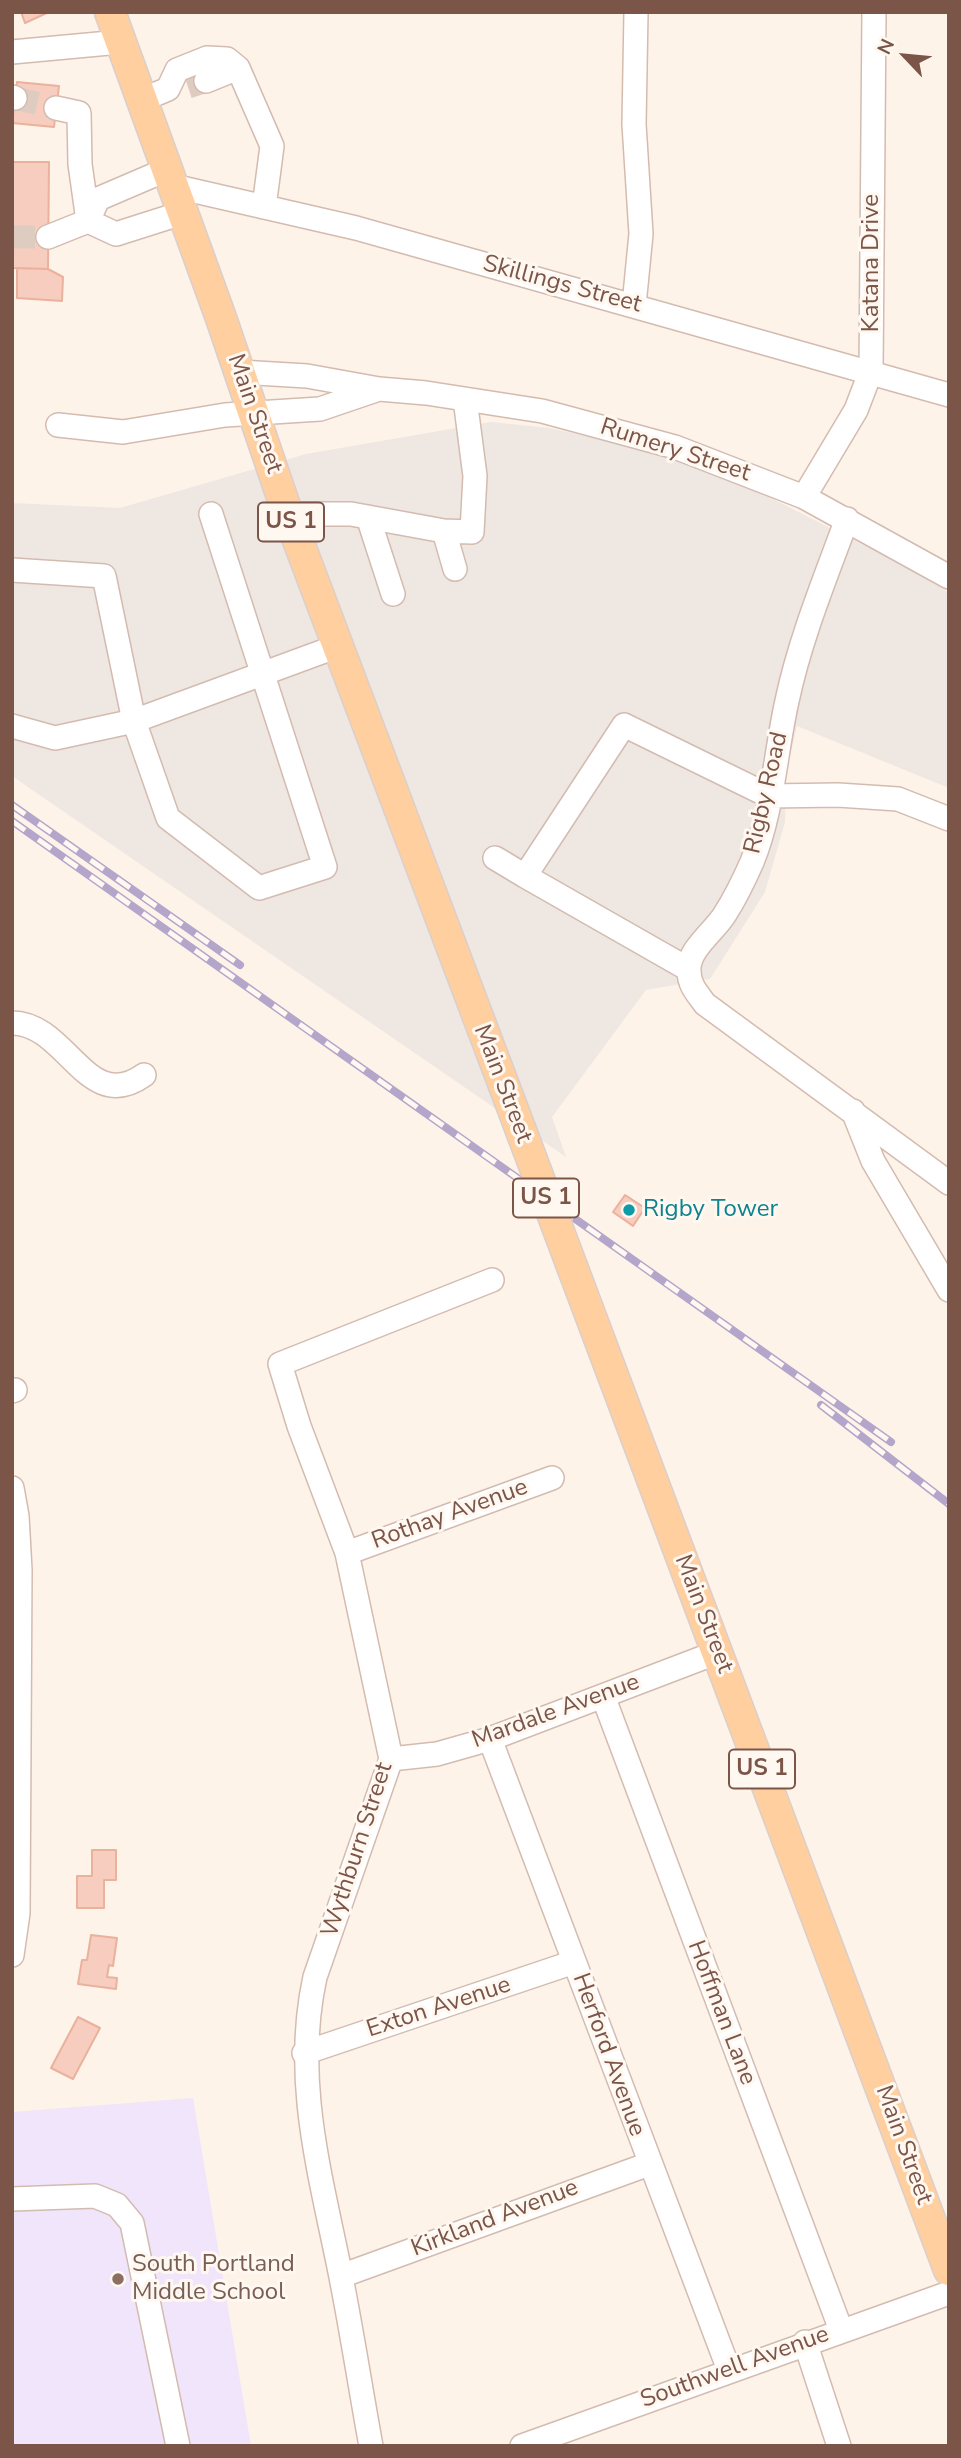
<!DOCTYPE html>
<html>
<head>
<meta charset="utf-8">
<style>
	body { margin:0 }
	#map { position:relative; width:961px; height:2458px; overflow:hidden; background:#fef3e9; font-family:"Nunito Sans",sans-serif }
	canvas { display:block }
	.frame { position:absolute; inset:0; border:14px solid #7c5549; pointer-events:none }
	.north { position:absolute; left:870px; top:21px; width:70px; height:70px; -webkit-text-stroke:5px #fff8f1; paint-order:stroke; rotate:296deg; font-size:19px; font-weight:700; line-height:28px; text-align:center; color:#7c5549 }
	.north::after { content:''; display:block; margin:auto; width:24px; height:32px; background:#7c5549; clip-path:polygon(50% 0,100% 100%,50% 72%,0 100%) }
</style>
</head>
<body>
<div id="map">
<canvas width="961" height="2458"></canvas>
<div class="frame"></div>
<div class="north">N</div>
</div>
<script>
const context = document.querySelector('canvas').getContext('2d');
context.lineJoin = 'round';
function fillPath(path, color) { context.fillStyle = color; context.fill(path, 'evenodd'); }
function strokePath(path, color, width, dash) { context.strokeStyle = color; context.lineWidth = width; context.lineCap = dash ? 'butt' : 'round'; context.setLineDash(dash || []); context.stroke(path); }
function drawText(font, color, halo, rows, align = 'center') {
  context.font = font + ' "Nunito Sans",sans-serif'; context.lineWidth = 6; context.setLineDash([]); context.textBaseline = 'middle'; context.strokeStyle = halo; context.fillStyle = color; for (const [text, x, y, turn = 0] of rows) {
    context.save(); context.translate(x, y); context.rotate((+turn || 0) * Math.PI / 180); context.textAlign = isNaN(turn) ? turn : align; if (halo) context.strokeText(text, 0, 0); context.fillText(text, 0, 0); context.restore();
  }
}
fillPath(new Path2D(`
	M491,422L549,428L635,447L699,468L757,491L909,568L949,593V788L797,726L786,773L785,822L765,892L710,979L646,990L552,1117L566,1157L12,776V503L120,508L306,454Z`), '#efe7e2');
fillPath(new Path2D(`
	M193,2098L251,2446H12V2112Z`), '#f0e5fb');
const building = new Path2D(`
	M21,12H49L25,23Z
	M17,82L59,86L54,127L12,123Z
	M12,162H49L48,269L12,268Z
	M17,268L48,269L63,277L62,301L17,298Z
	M625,1195L645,1208L633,1226L613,1212Z
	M92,1850H116V1880H104V1908H77V1876H92Z
	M91,1935L117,1938L113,1966L109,1965L107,1977L117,1978L116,1989L78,1984L82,1960H87Z
	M78,2017L100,2028L73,2079L51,2068Z`);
fillPath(building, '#f6cdbe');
strokePath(building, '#eab19d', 2);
strokePath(new Path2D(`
	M188,87L206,81
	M15,98L56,108
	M12,237H48`), '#deccc1', 23, [23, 11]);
const minor = new Path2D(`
	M12,52L120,42
	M206,81L238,68
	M12,97L15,98
	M142,100L168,89L177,70L207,58L227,59L238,68L272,146L264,207
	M168,169L98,199L88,221L116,234L182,213
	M173,186L356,228L949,395
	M48,237L88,221L80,164L79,113L56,108
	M634,305L641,234L634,124L636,12
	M240,372L307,376L379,389L426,393L542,411L675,447L804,497L949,577
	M58,425L123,432L225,415L320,409L376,390
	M804,497L856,410L871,371L874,12
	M288,514H351L444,531L472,532L475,476L465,399
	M368,517L393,594
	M847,519C825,579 800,639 787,701C775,754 773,811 752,862C744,880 736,897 725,914C715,931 687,950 689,971C689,985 697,993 705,1004L949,1183
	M444,531L455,569
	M12,570L104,576L134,721L168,818L259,888L325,867L211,514
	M12,726L55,738L134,721L338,646
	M495,858L525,876
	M688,969L525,876L624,725L769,796L838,795L898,799L949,819
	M12,1023C67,1023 87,1116 144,1075
	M853,1111L873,1161L949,1290
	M12,1391L15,1390
	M12,1488L17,1516L20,1570L18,1913L12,1955
	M347,1553L552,1478
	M603,1696L841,2330
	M490,1739L729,2370
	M391,1759L437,1754L490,1739L718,1652
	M304,2053L574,1962
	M12,2199L95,2196L117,2205L132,2223L178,2446
	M341,2276L649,2164
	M805,2342L839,2446
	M371,2446C360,2386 351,2326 339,2267C319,2169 293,2077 315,1977L391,1759L347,1553L299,1426L280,1364L492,1280
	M522,2446L949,2293`);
const major = new Path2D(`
	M110,12L221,318L285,506L520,1128
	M573,1269L949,2270`);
strokePath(minor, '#d4bbb0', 26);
strokePath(major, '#dacfcc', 33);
strokePath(minor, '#fff', 23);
strokePath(major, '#ffcf9f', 30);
const rail = new Path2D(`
	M12,805L240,965
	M12,821L891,1442
	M821,1405L949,1504`);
strokePath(rail, '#b4a5ca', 8);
strokePath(rail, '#fff8f1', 5, [16]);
const majorBridge = new Path2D(`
	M520,1128L573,1269`);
strokePath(majorBridge, '#dacfcc', 33, []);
strokePath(majorBridge, '#ffcf9f', 30);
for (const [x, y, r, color] of [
	[629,1210,7,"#0f9aa8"],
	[118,2279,7,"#8d6e63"]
]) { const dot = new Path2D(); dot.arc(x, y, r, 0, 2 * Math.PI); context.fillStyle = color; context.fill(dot); strokePath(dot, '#fff8f1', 2.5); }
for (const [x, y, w] of [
	[291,522,66],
	[546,1198,66],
	[762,1769,66]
]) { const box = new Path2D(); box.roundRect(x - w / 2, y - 19.5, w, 39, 5); context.fillStyle = '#fff8f1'; context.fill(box); strokePath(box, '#7c5549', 2); }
drawText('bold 23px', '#7c5549', null, [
	["US 1",291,522],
	["US 1",546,1198],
	["US 1",762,1769]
]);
drawText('24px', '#7c5549', '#fff8f1', [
	["Katana Drive",872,263,-90],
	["Skillings Street",562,285,15],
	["Main Street",254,414,71],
	["Rumery Street",675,451,18],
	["Rigby Road",767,793,-77],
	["Main Street",502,1084,69],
	["Rothay Avenue",450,1515,-20],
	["Main Street",703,1614,69],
	["Mardale Avenue",556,1712,-20],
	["Wythburn Street",358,1850,-72],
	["Exton Avenue",439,2008,-18],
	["Hoffman Lane",721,2013,69],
	["Herford Avenue",608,2055,70],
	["Main Street",903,2145,70],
	["Kirkland Avenue",495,2219,-21],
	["Southwell Avenue",735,2368,-20]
]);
drawText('24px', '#0d838f', '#fff8f1', [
	["Rigby Tower",643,1210]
], 'left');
drawText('24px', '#785e54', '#fff8f1', [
	["South Portland",132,2265],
	["Middle School",132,2293]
], 'left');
</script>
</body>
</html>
